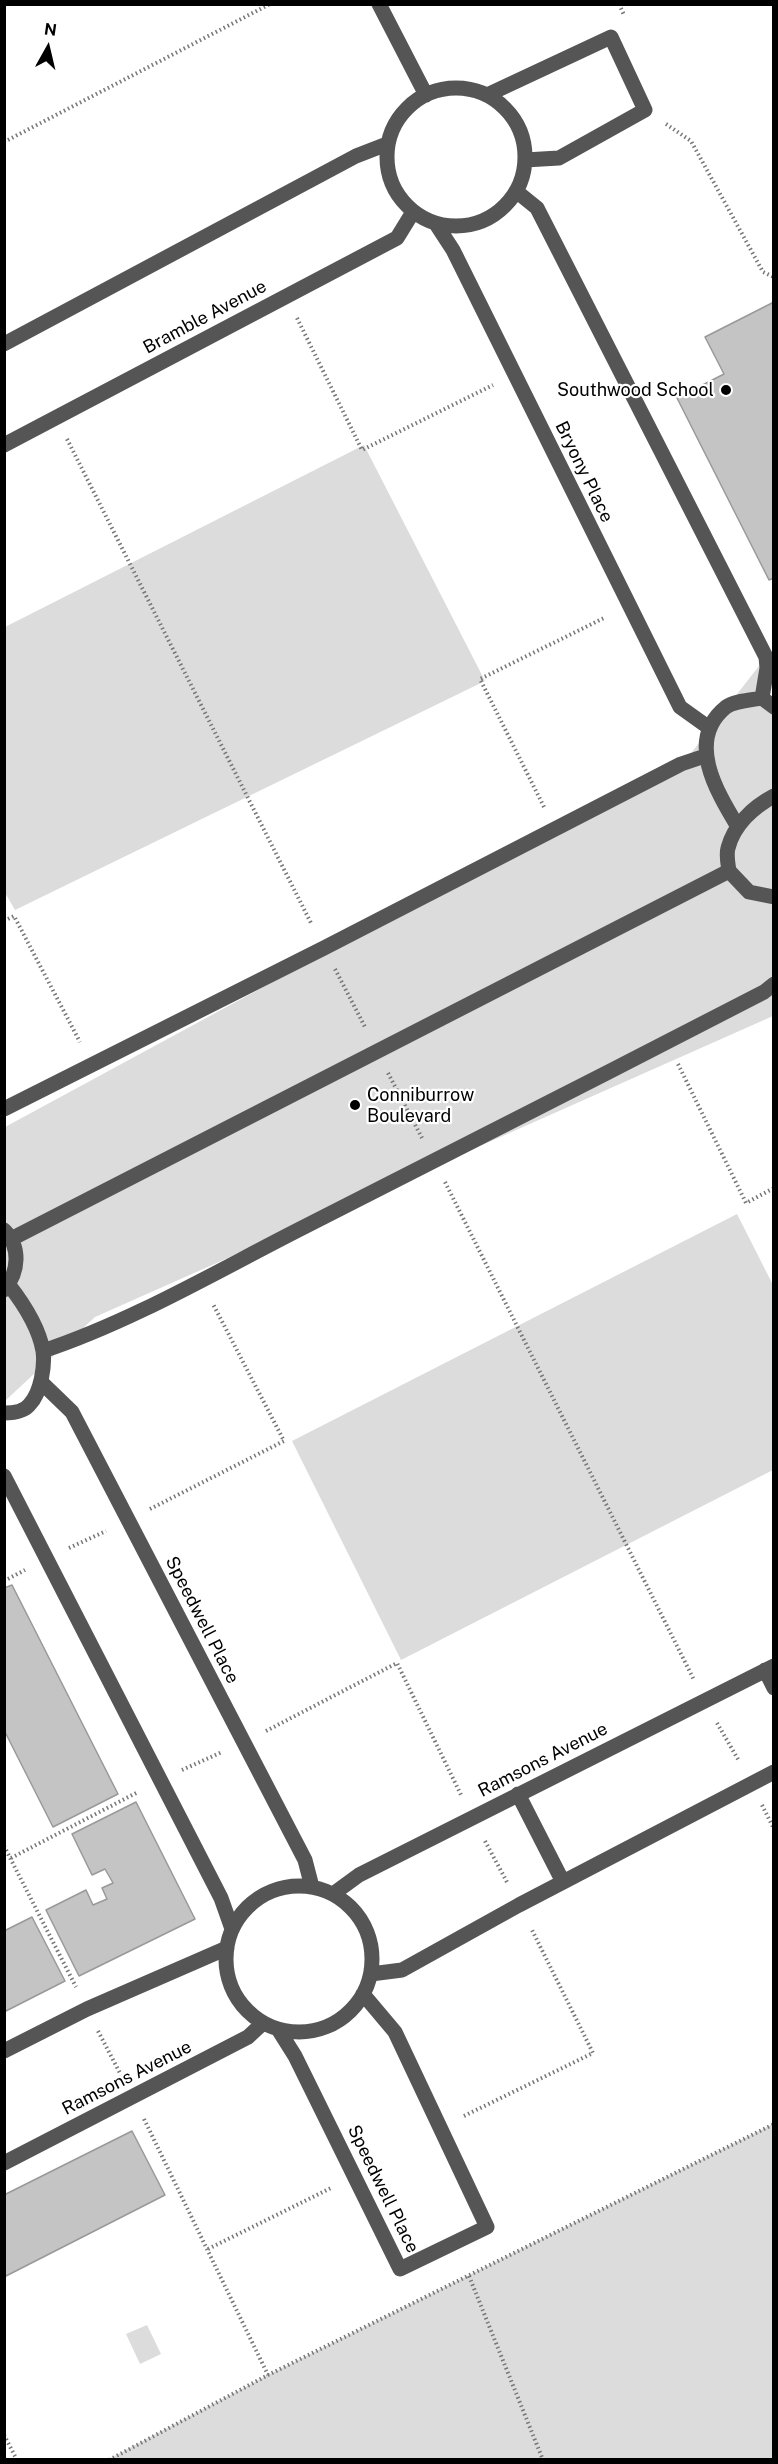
<!DOCTYPE html>
<html>
<head>
<meta charset="utf-8">
<style>
	body { margin:0 }
	#map { position:relative; width:778px; height:2464px; overflow:hidden; background:#fff; font-family:"Public Sans",sans-serif }
	canvas { display:block }
	.frame { position:absolute; inset:0; border:6px solid #000; pointer-events:none }
	.north { position:absolute; left:18px; top:18px; width:60px; height:60px; -webkit-text-stroke:4px #fff; paint-order:stroke; rotate:8deg; font-size:16px; font-weight:700; line-height:24px; text-align:center; color:#000 }
	.north::after { content:''; display:block; margin:auto; width:21px; height:27px; background:#000; clip-path:polygon(50% 0,100% 100%,50% 72%,0 100%) }
</style>
</head>
<body>
<div id="map">
<canvas width="778" height="2464"></canvas>
<div class="frame"></div>
<div class="north">N</div>
</div>
<script>
const context = document.querySelector('canvas').getContext('2d');
context.lineJoin = 'round';
function fillPath(path, color) { context.fillStyle = color; context.fill(path, 'evenodd'); }
function strokePath(path, color, width, dash) { context.strokeStyle = color; context.lineWidth = width; context.lineCap = dash ? 'butt' : 'round'; context.setLineDash(dash || []); context.stroke(path); }
function drawText(font, color, halo, rows, align = 'center') {
  context.font = font + ' "Public Sans",sans-serif'; context.lineWidth = 4.5; context.setLineDash([]); context.textBaseline = 'middle'; context.strokeStyle = halo; context.fillStyle = color; for (const [text, x, y, turn = 0] of rows) {
    context.save(); context.translate(x, y); context.rotate((+turn || 0) * Math.PI / 180); context.textAlign = isNaN(turn) ? turn : align; if (halo) context.strokeText(text, 0, 0); context.fillText(text, 0, 0); context.restore();
  }
}
fillPath(new Path2D(`
	M364,445L485,681L15,910L4,891L5,627Z
	M766,657L762,698L774,707L773,1016L95,1317L5,1401V1127L688,757Z
	M737,1214L773,1285V1470L401,1660L292,1441Z
	M773,2124V2459H109L268,2375Z
	M147,2325L161,2354L140,2364L126,2334Z`), '#dcdcdc');
const building = new Path2D(`
	M774,302V578L769,580L677,398L724,374L705,337Z
	M12,1585L118,1794L53,1827L4,1730V1588Z
	M136,1802L195,1919L79,1976L46,1910L86,1890L93,1905L107,1899L102,1888L113,1883L105,1869L92,1875L72,1834Z
	M32,1917L65,1981L4,2012V1931Z
	M132,2131L165,2195L4,2277V2195Z`);
fillPath(building, '#c4c4c4');
strokePath(building, '#999', 1.5);
strokePath(new Path2D(`
	M619,4L624,15
	M666,124L691,141L763,272L774,277
	M4,142L270,4
	M297,318L362,450L493,385
	M67,439L312,925
	M544,807L480,679L606,617
	M4,921L14,916L80,1042
	M335,969L366,1029
	M678,1064L746,1203L774,1188
	M388,1073L422,1138
	M445,1182L694,1680
	M150,1509L284,1441L213,1304
	M69,1548L106,1531
	M4,1581L25,1570
	M717,1723L739,1761
	M266,1731L397,1663L462,1797
	M182,1770L222,1752
	M762,1805L774,1829
	M485,1841L508,1884
	M4,1846L76,1987
	M11,1858L138,1792
	M98,2031L121,2075
	M464,2116L593,2053L531,1928
	M144,2119L268,2375
	M208,2249L333,2187
	M469,2276L543,2460
	M4,2435L17,2460
	M109,2460L268,2375L774,2124`), '#777', 4, [1.5, 3]);
strokePath(new Path2D(`
	M379,4L426,95
	M387 157a69 69 0 1 1 138 0a69 69 0 1 1-138 0Z
	M487,95L611,37L645,110L559,158L525,160
	M516,191L537,208L766,657L767,668L762,698
	M436,224L453,250L680,707L708,727
	M4,344L356,156L387,144
	M4,445L397,238L413,212
	M774,796C753,807 734,825 728,848C726,855 728,864 729,871L749,892L774,897
	M738,827C717,792 685,740 726,707C734,701 752,700 762,698L774,707
	M4,1109L324,948L681,764L705,756
	M4,1230C21,1247 19,1272 4,1290
	M13,1238L729,871
	M43,1351C133,1321 219,1270 304,1227C458,1149 611,1071 764,992L774,984
	M41,1382L72,1412L305,1860L312,1887
	M4,1413C13,1413 25,1411 30,1404C41,1392 45,1366 43,1351C39,1328 23,1303 9,1285
	M4,1476L221,1898L232,1929
	M765,1670L774,1688
	M518,1794L563,1882
	M226 1959a73 73 0 1 1 146 0a73 73 0 1 1-146 0Z
	M333,1894L359,1875L774,1666
	M371,1974L402,1970L519,1905L774,1772
	M278,2029L295,2056L400,2269L487,2227L395,2032L363,1994
	M4,2051L87,2009L227,1948
	M4,2163L248,2037L263,2023`), '#555', 15);
for (const [x, y, r, color] of [
	[726,390,6,"#000"],
	[355,1105,6,"#000"]
]) { const dot = new Path2D(); dot.arc(x, y, r, 0, 2 * Math.PI); context.fillStyle = color; context.fill(dot); strokePath(dot, '#fff', 2); }
drawText('18px', '#000', '#fff', [
	["Bramble Avenue",205,317,-28],
	["Bryony Place",584,472,64],
	["Speedwell Place",202,1620,63],
	["Ramsons Avenue",543,1760,-27],
	["Ramsons Avenue",127,2078,-27],
	["Speedwell Place",383,2189,64]
]);
drawText('18px', '#000', '#fff', [
	["Southwood School",714,390],
	["Conniburrow",367,1095,"left"],
	["Boulevard",367,1116,"left"]
], 'right');
</script>
</body>
</html>
